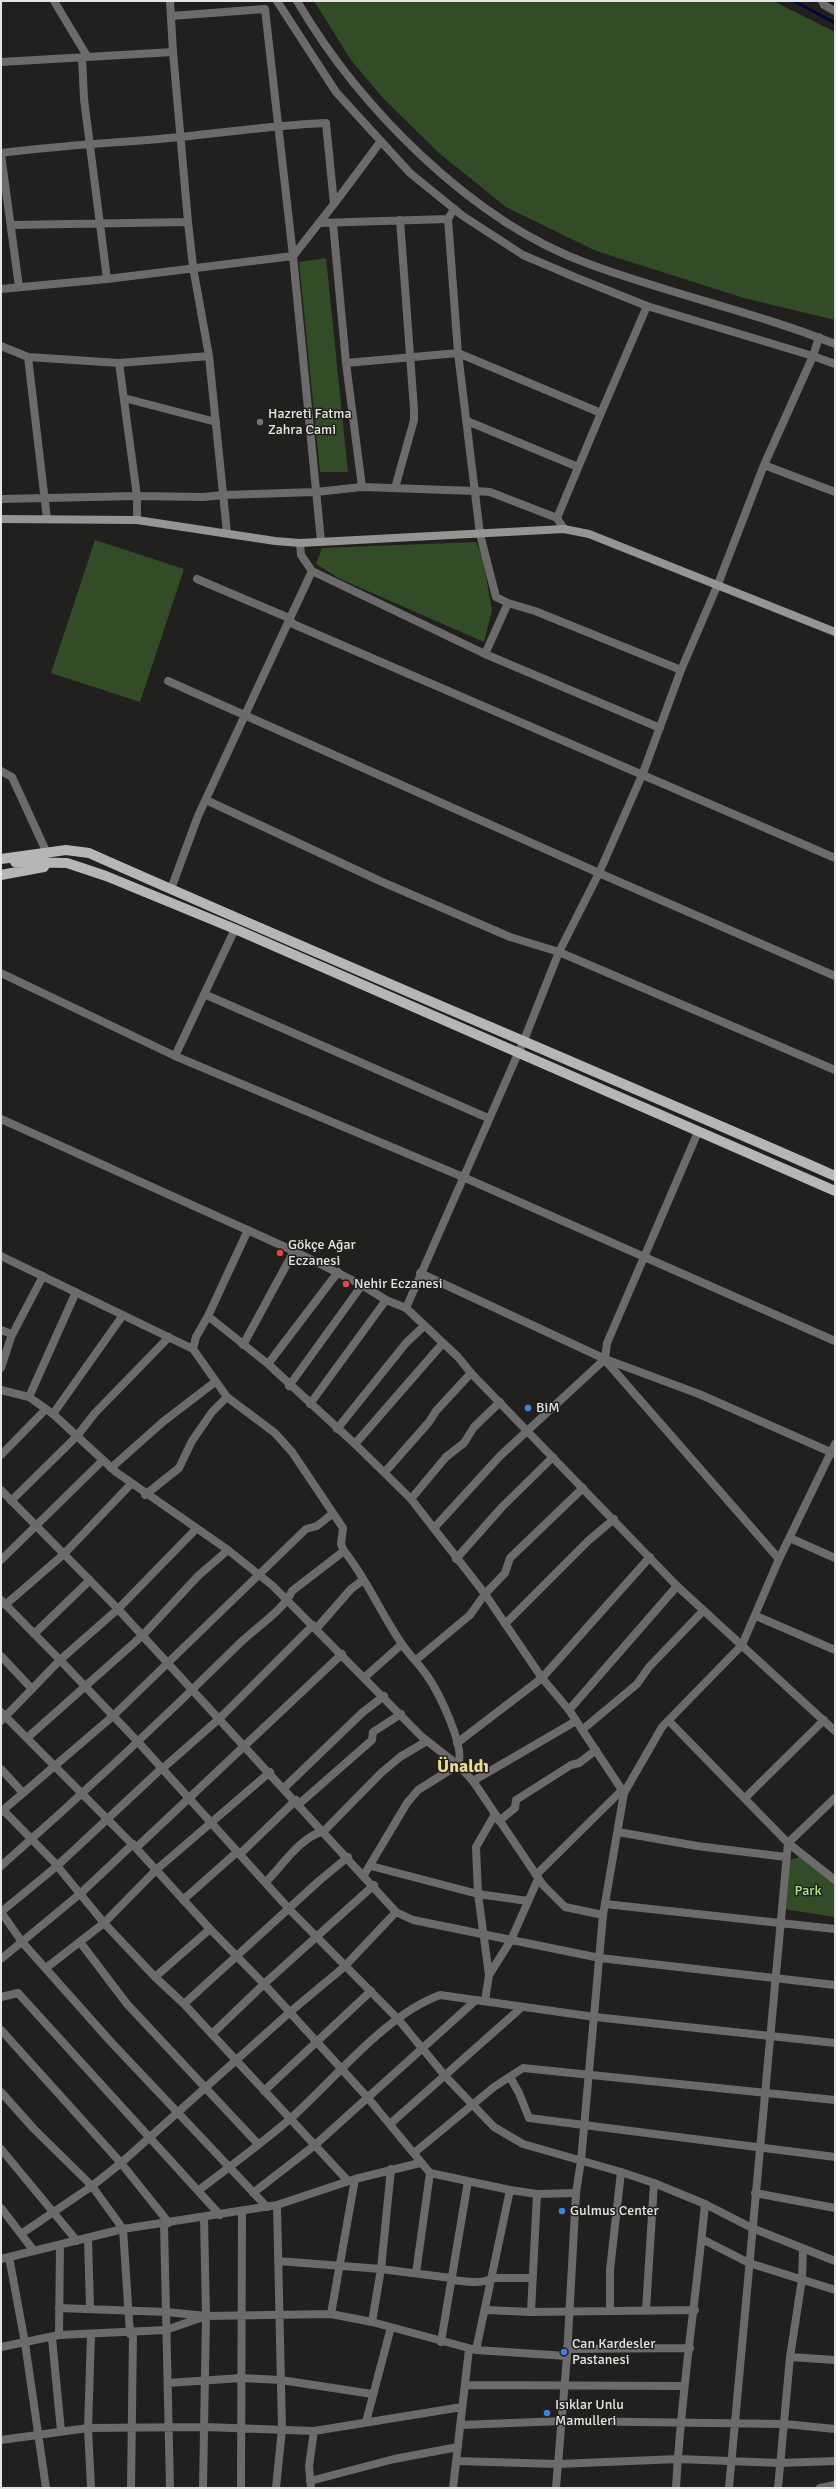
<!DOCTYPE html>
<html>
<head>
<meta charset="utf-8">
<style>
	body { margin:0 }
	#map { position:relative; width:836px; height:2489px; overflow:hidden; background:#21201e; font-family:Signika,sans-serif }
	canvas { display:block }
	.frame { position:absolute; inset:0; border:2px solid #e5e4e2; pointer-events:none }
</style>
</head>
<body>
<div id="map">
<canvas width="836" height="2489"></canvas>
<div class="frame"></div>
</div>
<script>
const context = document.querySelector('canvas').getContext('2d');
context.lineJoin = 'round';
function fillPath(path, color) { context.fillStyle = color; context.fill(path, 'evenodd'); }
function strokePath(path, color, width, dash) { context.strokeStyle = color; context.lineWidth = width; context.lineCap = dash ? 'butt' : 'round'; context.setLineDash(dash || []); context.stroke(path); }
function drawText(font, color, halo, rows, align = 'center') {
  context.font = font + ' Signika,sans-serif'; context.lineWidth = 3; context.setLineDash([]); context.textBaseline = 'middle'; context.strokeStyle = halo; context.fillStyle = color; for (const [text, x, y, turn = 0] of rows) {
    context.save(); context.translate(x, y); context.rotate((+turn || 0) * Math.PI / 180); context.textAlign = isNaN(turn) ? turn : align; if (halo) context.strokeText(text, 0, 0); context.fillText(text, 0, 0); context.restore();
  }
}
fillPath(new Path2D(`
	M314,1H773L835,32V320L744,298L618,258L594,250L506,207L439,153L383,98L351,60Z
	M326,258L348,472H320L299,262Z
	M95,540L184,569L140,702L51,673Z
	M476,542L483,559L492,610L484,642L338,578L316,564L322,548Z
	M800,1857L835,1885V1917L784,1909L789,1860Z`), '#334c28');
strokePath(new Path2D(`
	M794,1L835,23`), '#00073b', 3);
strokePath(new Path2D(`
	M54,1L87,56
	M170,1L173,52L188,222L193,267L209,356L227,533
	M822,1L824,5L835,11
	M171,16L265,9L293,256L321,541
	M82,57L84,99L107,279
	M1,62L173,52
	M1,153C60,145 120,143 180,137C229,132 277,125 326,123L334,204L293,256L107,279L1,289
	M1,154L19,287
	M334,204L381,141
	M454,209L448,219L458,353L601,413L557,518
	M319,223L448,219
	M333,223L346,363L362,487
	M12,225L188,222
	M1,346L28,357L119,363L209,356
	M28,357L47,519
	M119,363L137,496V520
	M346,363L458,353L480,534L496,597L508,603L535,611L681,670
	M124,398L216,422
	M601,413L647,306
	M467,421L578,467
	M764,465L835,492
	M395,488L414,420V409L400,220
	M1,499L137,496L203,497L224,495L316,492L362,487L475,491L490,492L557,518L564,529
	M300,543L301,555L312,571L485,654L660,728
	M197,579L289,618L293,624L835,858
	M485,654L508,603
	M168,681L599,873L643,773L681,670L718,584L764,465L813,356L819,337
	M1,771L12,777L46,851
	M206,800L380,881L510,937L559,952L835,1070
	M171,889L198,816L312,571
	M1,973L175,1056L463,1177L835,1341
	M204,994L488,1118
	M175,1056L235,929
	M1,1256L193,1349L227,1397L275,1433L292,1452L343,1528L341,1544L344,1551C367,1579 381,1614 402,1644C410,1656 420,1665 428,1677C439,1693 466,1748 458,1765L418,1790L407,1803L364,1875
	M420,1273L605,1359L699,1394L835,1454
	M406,1308L524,1040L559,952L599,873L835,976
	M208,1316L268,1364L355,1444L411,1499L485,1594L542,1678L569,1710L624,1793
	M1,1330L12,1334
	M243,1345L294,1251
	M193,1349L196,1337L208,1316L248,1230
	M605,1360L779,1559
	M268,1364L338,1272
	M1,1368L11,1337L43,1276
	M289,1386L362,1285
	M29,1397L76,1292
	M310,1404L386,1300
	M53,1414L123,1315
	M337,1429L406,1343L424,1326
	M355,1444L443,1343
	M1,1455L46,1409
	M111,1468L164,1421L215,1382
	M385,1472L429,1422L436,1411L471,1373
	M1,1490L118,1609L396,1912L413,1920L600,1958L835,1985
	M145,1495L179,1468L192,1441L212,1412L227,1397
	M411,1499L446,1457L464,1443L474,1427L500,1402
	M11,1501L77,1436L95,1413L169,1337
	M434,1528L500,1456L605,1359L607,1343L698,1132
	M790,1538L835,1558
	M456,1559L502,1507L553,1457
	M1,1560L103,1460
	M1,1600L60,1660
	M5,1605L64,1554L131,1484
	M505,1624L588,1541L614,1519
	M316,1629L351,1589L363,1580
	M34,1634L90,1580
	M1,1656L32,1689
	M416,1660L470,1615L485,1594L505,1573L510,1558L583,1488
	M365,1677L402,1644
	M569,1710L677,1586
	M1,1712L136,1848L210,1929L264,1984L368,2098L430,2173L510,2190L537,2194L576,2193
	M669,1721L788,1843L835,1880
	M582,1730L637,1684L649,1667L703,1611
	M27,1738L143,1635L198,1576L228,1550
	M457,1743L542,1678L650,1557
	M1,1769L23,1793
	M162,1769L220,1718L313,1625
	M473,1781L576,1721
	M284,1788L363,1712L384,1696
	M745,1798L824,1720
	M299,1804L372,1740L373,1732L401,1714
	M3,1810L54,1862L104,1923L155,1977L184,2004L348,2181
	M1,1812L113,1716L306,1529L317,1526L332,1514
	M499,1821L515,1808L516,1800L571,1765L579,1763L596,1750
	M618,1832L697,1846L786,1857
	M136,1848L342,1654
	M240,1854L296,1800
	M1,1866C83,1794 162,1720 239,1644C254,1629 285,1609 292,1591L344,1551
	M371,1866L478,1894L528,1901
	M536,1875L622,1790
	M266,1882C283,1865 300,1837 324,1831L381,1773L400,1757L427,1741
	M183,1900L237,1852
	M605,1904L835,1929
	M1,1912L22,1942L111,2042L267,2207
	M1,1912L57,1866L162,1768
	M80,1942L127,2004L258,2144
	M1,1959L81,1893L133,1844
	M46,1968L104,1923L156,1870L270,1772
	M489,1975L511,1940L538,1879
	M155,1977L210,1929
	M1,1997L18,1993L220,2215
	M485,2001L489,1975L478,1894L476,1847L495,1814
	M184,2004L320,1880L348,1857
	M1,2030L121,2163L169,2223
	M212,2034L264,1984L374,1885
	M510,2077L519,2093L529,2118L835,2157
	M264,2091L371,1991
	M1,2092L34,2129L92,2186L123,2229L130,2334
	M390,2124L522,2007
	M1,2149L77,2241
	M414,2153L494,2087L523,2068L835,2100
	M199,2190C229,2167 261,2144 290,2119C334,2080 385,2015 440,1995L595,2017L835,2043
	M253,2193L315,2145L476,2000
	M755,2193L835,2208
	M1,2208L34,2251
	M164,2224L170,2488
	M21,2234L92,2186L121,2163L290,2012L344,1967L396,1912
	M88,2238L90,2308
	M702,2239L749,2263L835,2290
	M9,2257L25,2343L46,2488
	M1,2259L123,2229L277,2205L355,2179L420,2163
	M278,2261L381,2269L451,2278
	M416,2273L430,2173
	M451,2280C464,2281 481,2285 492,2278H531
	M59,2308L166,2312L206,2316L331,2314L372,2322L476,2350L567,2356
	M486,2310L531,2312L695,2310
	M646,2310L654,2183
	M610,2311V2270L621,2172
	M531,2312L537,2194
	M331,2314L355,2179
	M372,2322L381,2269L391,2169
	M59,2335L60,2245
	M52,2338L61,2431
	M441,2342L468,2181
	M1,2347L59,2335L166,2330L203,2317
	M567,2349L690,2348
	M476,2350L510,2190
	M790,2357L835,2360
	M168,2383L241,2378L281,2380L372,2394
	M465,2385L684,2386
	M366,2422L391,2327
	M460,2425L562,2421L785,2424L835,2429
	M1,2440L88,2428L204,2427L314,2431L462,2407
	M456,2461L558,2464L678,2459L780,2463L835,2461
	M310,2481L394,2459L458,2447
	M91,2488L88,2428L91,2335
	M131,2488L133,2333
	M203,2488L206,2316L204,2218
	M241,2488L242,2211
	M276,2488L282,2429L277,2205
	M311,2488L309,2466L314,2431
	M453,2488L469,2349
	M676,2488C681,2393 696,2299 705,2204
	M729,2488L788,1843L835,1798
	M778,2488L790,2357L802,2279L803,2249
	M820,2488L835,2485`), '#6c6a6a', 8);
strokePath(new Path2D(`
	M277,1L336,92L410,173L463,216L523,255L577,278L647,306L813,356L835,364
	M297,1C359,107 472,222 589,264C670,294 755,312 835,344
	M1,1119L294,1251L362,1285L386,1300L406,1308L458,1357L471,1373L677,1586L835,1731
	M1,1390L29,1397L53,1414L116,1472L228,1550L273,1586L422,1737L458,1765L473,1781L543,1885L565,1907L603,1915
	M756,1616L835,1650
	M60,1660L139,1743L290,1910L398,2019L446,2077L494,2127L523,2144L621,2172L654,2183L705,2204L752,2228L835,2261
	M1,1721L60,1660L118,1609L196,1529
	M556,2488L567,2356L576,2193L581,2161L603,1915L624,1793L662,1727L742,1645L779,1559L835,1444`), '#6c6a6a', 8);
strokePath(new Path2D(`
	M1,519L137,520L275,541L300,543L564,529L589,534L835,632`), '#979494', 8);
strokePath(new Path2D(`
	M1,859L66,850L89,853C337,963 587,1067 835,1176
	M15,862L67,863L106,876L235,929L835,1191
	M1,875L44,867`), '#b8b5b5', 10);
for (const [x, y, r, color] of [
	[260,422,4,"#6b7280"],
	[280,1253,4,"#e0444e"],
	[346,1284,4,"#e0444e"],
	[528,1408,4,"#3f7fe0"],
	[562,2211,4,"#3f7fe0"],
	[564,2352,4,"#3f7fe0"],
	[547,2413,4,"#3f7fe0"]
]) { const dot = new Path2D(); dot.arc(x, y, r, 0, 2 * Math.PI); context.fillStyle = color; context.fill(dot); strokePath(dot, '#21201e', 1.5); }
drawText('14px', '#e5e4e2', '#21201e', [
	["Hazreti Fatma",268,414],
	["Zahra Cami",268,430],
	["Gökçe Ağar",288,1245],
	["Eczanesi",288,1261],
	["Nehir Eczanesi",354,1284],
	["BiM",536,1408],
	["Gulmus Center",570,2211],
	["Can Kardesler",572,2344],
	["Pastanesi",572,2360],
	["Isıklar Unlu",555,2405],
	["Mamulleri",555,2421]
], 'left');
drawText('14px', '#abe68f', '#21201e', [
	["Park",808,1891]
]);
drawText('bold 18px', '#e7db8d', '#21201e', [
	["Ünaldı",463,1767]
]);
</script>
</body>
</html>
